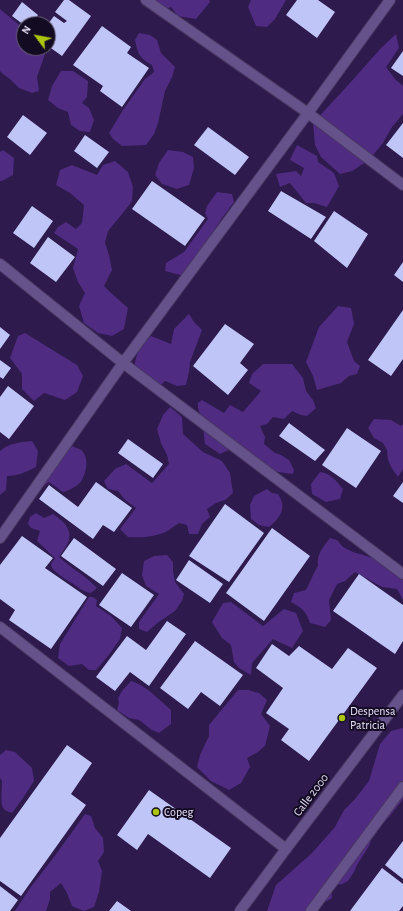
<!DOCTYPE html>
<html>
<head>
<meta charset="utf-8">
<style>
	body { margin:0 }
	#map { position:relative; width:403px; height:911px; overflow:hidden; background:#2e1a4c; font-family:"Alegreya Sans",sans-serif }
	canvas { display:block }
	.north { position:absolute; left:16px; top:16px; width:40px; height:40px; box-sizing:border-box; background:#130b21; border:1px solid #696179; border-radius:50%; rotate:302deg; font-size:11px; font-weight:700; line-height:16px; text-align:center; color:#e9e2fc }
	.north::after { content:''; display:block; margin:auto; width:14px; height:18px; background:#acc610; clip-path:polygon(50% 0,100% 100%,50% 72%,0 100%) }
</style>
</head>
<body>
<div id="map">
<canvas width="403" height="911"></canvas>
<div class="north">N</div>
</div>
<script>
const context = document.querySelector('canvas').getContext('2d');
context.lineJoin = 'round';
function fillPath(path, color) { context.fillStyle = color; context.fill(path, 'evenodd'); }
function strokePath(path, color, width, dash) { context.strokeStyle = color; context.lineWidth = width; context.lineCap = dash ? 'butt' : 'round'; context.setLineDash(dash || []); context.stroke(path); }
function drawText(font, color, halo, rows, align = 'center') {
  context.font = font + ' "Alegreya Sans",sans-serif'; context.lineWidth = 4; context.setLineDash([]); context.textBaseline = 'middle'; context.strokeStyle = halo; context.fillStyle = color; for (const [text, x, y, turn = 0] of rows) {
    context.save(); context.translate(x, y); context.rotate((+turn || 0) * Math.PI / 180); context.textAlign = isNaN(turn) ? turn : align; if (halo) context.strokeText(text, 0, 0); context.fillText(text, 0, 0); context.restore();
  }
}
fillPath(new Path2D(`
	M151,0H209L210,2L196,19L178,16L171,7L163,10Z
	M251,0H286L275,19L267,27L256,26L248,7Z
	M0,9L24,29V48H40L45,54L37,77L39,91L32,93L19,88L10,79L3,74L0,71Z
	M139,33L150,35L157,40L161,53L175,67L172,77L165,91L158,123L154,134L146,145L122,146L113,139L109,133L123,110L145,79L154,72L152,65C139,57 138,55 135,40Z
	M396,34L399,48L386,67L395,79L403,86V114L392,127L383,143L369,160L352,171L340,174L321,157L315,145L313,123L350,83L381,48Z
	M61,71H73L88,81L87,97L82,103L89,108L94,120L90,132L80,131L71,125L68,112L58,108L48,100L52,86Z
	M297,145L317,156L318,162L334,173L339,186L327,207L314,203H306L290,183L280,187L276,174L296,171L301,176L304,168L290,160Z
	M3,150L14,158L13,175L2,181H0V152Z
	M168,150L183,152L193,157L194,168L189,185L177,189L162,184L155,175L159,163Z
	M115,161L128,172L133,187L132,201L123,213L108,231L105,243L109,255L112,270L104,286L111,293L128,308L124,329L112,336L98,333L84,323L79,306L85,293L78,282L73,268L78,249L54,233L58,227L66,222L76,229L82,223L84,205L70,193L56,185L60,170L72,165L97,175L103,165Z
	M217,192L232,194L234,202L222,218L201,250L188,277L165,271L166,263L184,252L208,219L205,213L207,206Z
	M338,306L351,308L354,324L347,342L354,361L360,366L357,374L349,376L341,383L317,390L313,376L306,362L319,327Z
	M189,314L194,322L202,330L190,362L189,372L186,385L177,386L165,381L161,385L134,369C137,351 138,349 151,336L171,344L174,329Z
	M25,333L77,365L83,376L77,392L65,400L44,393L34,401L22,389V374L10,358L18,336Z
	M263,364H292L303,378L306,391L313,400L316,408L307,416L301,415L292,411L284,419L273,417L267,424L260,426L265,437L264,444L275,453L281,455L289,460L294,470L293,474L278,472L263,466L235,447L220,454L205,444L203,425L198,408V403L202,400L224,413L230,405L243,412L261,391L249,383L252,374Z
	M170,407L182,417L183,434L203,452L222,461L230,473L233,493L225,500L216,503L207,509L210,517L202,524L198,534H189L187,525L179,523C176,525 172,528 169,530C157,537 142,538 128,537L120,529L136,508L125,500L118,491L108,489L104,481L115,469L126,464L152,483L169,464L167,455L161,443L157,429L163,415Z
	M374,419L391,420L401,426L403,424V469L398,477C391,467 387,462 387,450L383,443L374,438L368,428Z
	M32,441L38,451L36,467C26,472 18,476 7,476L6,490L0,495V451C9,443 21,442 32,441Z
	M71,446C74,447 78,448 81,450C89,456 87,471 82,480C78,486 70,490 63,492L49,482L44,486L42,485L61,454Z
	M320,472C331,473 336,481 343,489L340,499L326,502L312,494L311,484Z
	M267,489L272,493L278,494C287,508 281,517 269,527L259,525L251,519L250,505L254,496Z
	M36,513L44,518L53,514C62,520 72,528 69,540C67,546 62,552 59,557C71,568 86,576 97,588L91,593C81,591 79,587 70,582C62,577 59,575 52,568L51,564L55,558L37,541L40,531L31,528L28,524L30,517Z
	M330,538L337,540L343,547L353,552L373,558L390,567L403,577V600L397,589L382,587L355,572L345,581L337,584L329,600L331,620L325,627L310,623C306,611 302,608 291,602L294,593L306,590L315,571L318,566C316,555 323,547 330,538Z
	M167,555L173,562V571L175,582L184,594L182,601L175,611L160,621L147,632L139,629V622L159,594L146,586L142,575L144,561L154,556Z
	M89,597H93L97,600L96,606L111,616L122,628L120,639L108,656L96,670H89L82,664L69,666L58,658L60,644Z
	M231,602L263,626L284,609L296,613L303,631L292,648L273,639L252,663L251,675L239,668L234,662L231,645L222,638L212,622L223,603Z
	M131,681C146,685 159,700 171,710V724L159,733L152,730L139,720L129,718L117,710L119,703L118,698L122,691Z
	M238,690H248L259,693L267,700L261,714L270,726L265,746L258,752L247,758L250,767L241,783L229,790L211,781L197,767L200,755L209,736V725Z
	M403,728V799L390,816L373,834L369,846L357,865L354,872L348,881L342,884L336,885L331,888L332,898C324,903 319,904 311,911H267L276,885L312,853L335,827L344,810L355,799L369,781L380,744L391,731Z
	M6,750L15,752L32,768L34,781L23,798L12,813C9,812 5,811 3,808C0,802 2,789 2,781L0,778V755Z
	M85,814L91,816L95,828L103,838L104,852L98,861L102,871L99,892L94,907L84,911L72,906L67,893L61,883L50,892V899L46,911H15L30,888L54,857Z`), '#4f2b82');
fillPath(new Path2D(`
	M64,0H69L91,16L62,56L48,46V24L54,16L64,23L67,21L55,12Z
	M297,0H318L335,12L317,38L286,15Z
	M22,2L38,15L31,24H24V25L12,16Z
	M102,26L131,47L127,53L149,68L122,107L100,91L103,86L73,65Z
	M403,51V76L391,68Z
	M23,115L47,133L30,155L7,137Z
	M403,123V158L386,145Z
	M208,127L249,157L235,175L194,145Z
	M85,135L109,152L97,168L74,151Z
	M152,181L205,218L185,246L132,209Z
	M281,191L326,217L311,239L268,211Z
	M32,206L53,221L34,248L13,233Z
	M334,211L368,234L347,268L314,241Z
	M48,237L75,257L56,282L30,263Z
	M403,262V282L394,275Z
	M403,310V359L391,376L368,360Z
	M225,324L254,344L240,363L248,370L228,395L193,366Z
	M0,327L10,335L0,349Z
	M0,360L11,368L3,379L0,377Z
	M8,386L34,406L9,439L0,432V397Z
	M289,423L325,450L315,461L279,436Z
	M347,428L381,451L356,488L322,465Z
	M128,439L163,464L153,478L118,453Z
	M96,482L132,508L114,532L103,525L93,539L39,499L49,485L78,507Z
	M403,482V503L393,496Z
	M225,504L264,533L229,582L189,556Z
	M272,528L310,556L264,621L226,593Z
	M22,536L53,558L45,568L87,597L51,649L9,620L15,610L0,599V565Z
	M74,538L116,569L103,586L61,556Z
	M189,560L223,584L210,603L176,580Z
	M122,573L154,595L131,627L99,605Z
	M359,574L403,605V641L395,654L333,611Z
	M167,621L186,634L149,686L130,672L115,691L96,677L127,636L146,650Z
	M195,641L243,675L220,706L201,692L188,709L160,688Z
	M272,644L289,656L299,646L332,669L348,648L377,668L309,761L281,740L289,729L266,713L283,688L256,668Z
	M67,745L92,763L71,794L86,805L21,896L0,881V838Z
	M149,790L231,848L210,878L148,834L137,850L117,835Z
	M403,841V879L385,865Z
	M382,868L403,884V906L399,911H350Z
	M0,886L18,900L10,911H0Z
	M117,901L131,911H109Z`), '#bfc5f6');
const street = new Path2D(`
	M146,0L308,113L403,185
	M0,264L123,363L403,574
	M0,538L123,363L308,113L390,0
	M0,627L286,849`);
const secondary = new Path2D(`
	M240,911L286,849L403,695
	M311,911L403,787`);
strokePath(street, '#493762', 12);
strokePath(secondary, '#493762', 12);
strokePath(street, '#65528a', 10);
strokePath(secondary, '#65528a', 10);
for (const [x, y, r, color] of [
	[342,718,4,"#acc610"],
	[156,812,4,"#acc610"]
]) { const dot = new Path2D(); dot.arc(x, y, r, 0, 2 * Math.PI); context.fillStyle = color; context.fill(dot); strokePath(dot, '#130b21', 1.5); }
drawText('12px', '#e9e2fc', '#130b21', [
	["Despensa",350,711],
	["Patricia",350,725],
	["Copeg",164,812]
], 'left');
drawText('12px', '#e9e2fc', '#130b21', [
	["Calle 2000",311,795,-53]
]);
</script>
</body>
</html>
